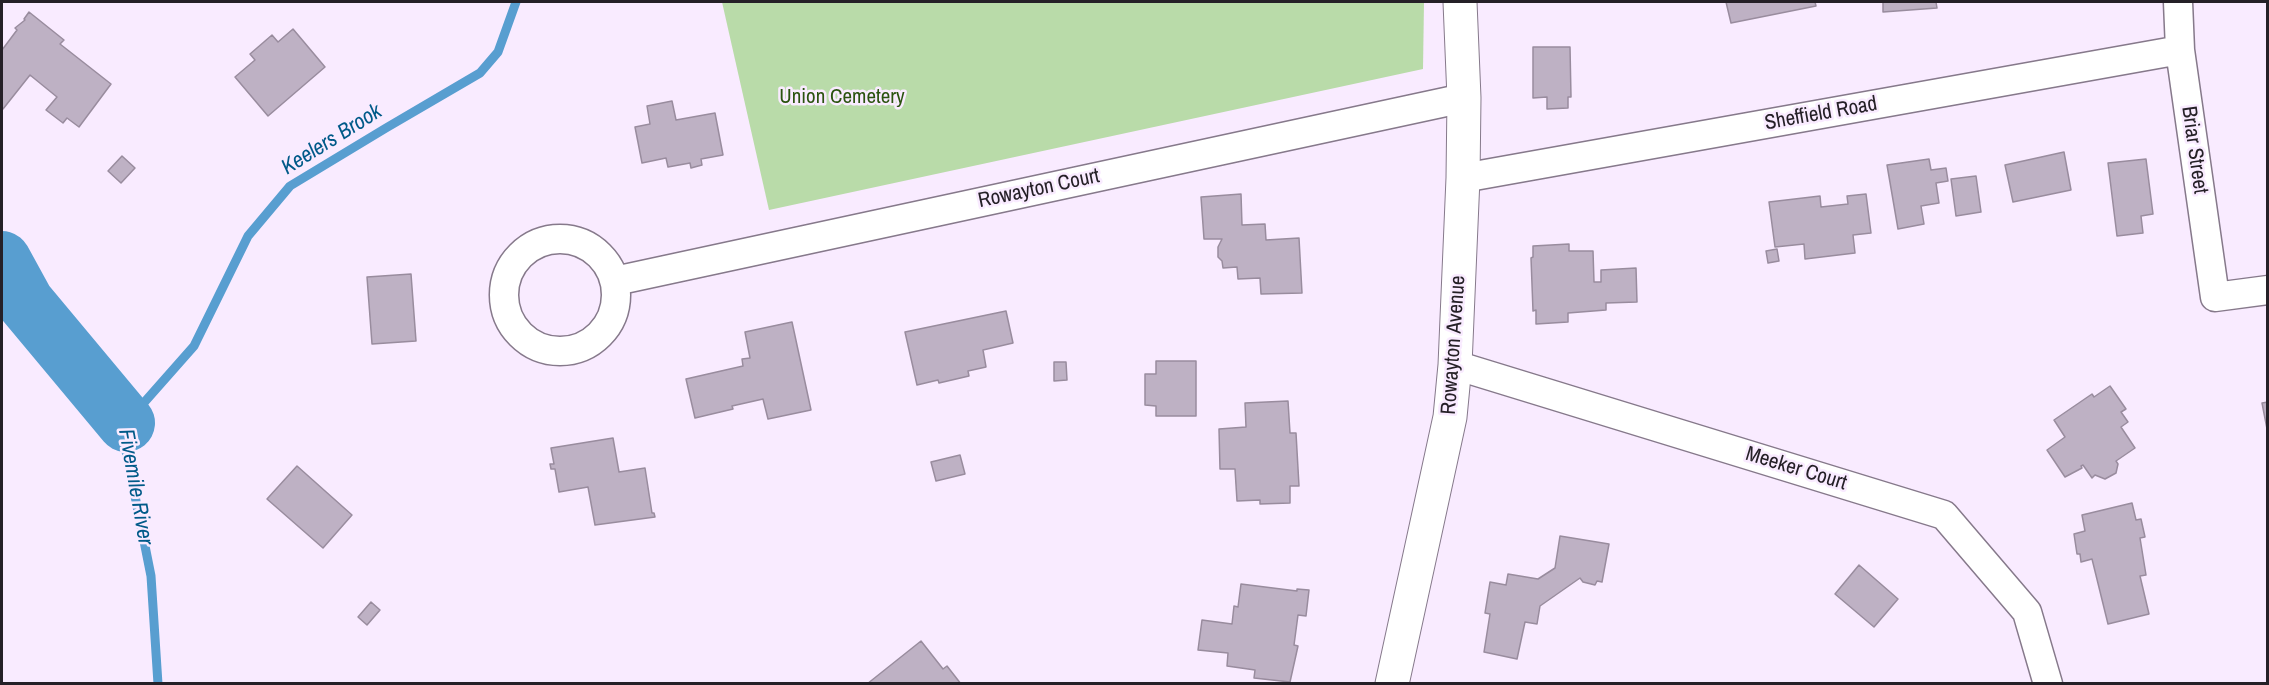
<!DOCTYPE html>
<html>
<head>
<meta charset="utf-8">
<style>
	body { margin:0 }
	#map { position:relative; width:2269px; height:685px; overflow:hidden; background:#f9ebff; font-family:"Archivo Narrow",sans-serif }
	canvas { display:block }
	.frame { position:absolute; inset:0; border:3px solid #252027; pointer-events:none }
</style>
</head>
<body>
<div id="map">
<canvas width="2269" height="685"></canvas>
<div class="frame"></div>
</div>
<script>
const context = document.querySelector('canvas').getContext('2d');
context.lineJoin = 'round';
function fillPath(path, color) { context.fillStyle = color; context.fill(path, 'evenodd'); }
function strokePath(path, color, width, dash) { context.strokeStyle = color; context.lineWidth = width; context.lineCap = dash ? 'butt' : 'round'; context.setLineDash(dash || []); context.stroke(path); }
function drawText(font, color, halo, rows, align = 'center') {
  context.font = font + ' "Archivo Narrow",sans-serif'; context.lineWidth = 5; context.setLineDash([]); context.textBaseline = 'middle'; context.strokeStyle = halo; context.fillStyle = color; for (const [text, x, y, turn = 0] of rows) {
    context.save(); context.translate(x, y); context.rotate((+turn || 0) * Math.PI / 180); context.textAlign = isNaN(turn) ? turn : align; if (halo) context.strokeText(text, 0, 0); context.fillText(text, 0, 0); context.restore();
  }
}
fillPath(new Path2D(`
	M722,2H1424L1423,69L769,210Z`), '#b9dba9');
strokePath(new Path2D(`
	M158,684L151,576L124,441L126,423L194,346L248,236L290,186L386,128L480,73L498,52L516,2`), '#589ed0', 9);
strokePath(new Path2D(`
	M2,260L25,302L126,423`), '#589ed0', 58);
const building = new Path2D(`
	M1726,2H1815L1816,6L1731,23Z
	M1880,2H1936L1937,8L1883,12V2Z
	M29,12L64,40L60,44L111,84L79,127L67,118L63,123L46,110L57,97L30,75L3,109L2,107V50L17,30L15,28L25,20L24,19Z
	M293,29L325,67L268,116L235,77L255,60L250,54L272,35L278,42Z
	M1533,47H1570L1571,97H1568V108L1547,109V97L1533,98Z
	M672,101L676,120L715,113L723,155L701,159L702,165L691,168L690,163L668,167L666,158L642,163L635,127L650,124L647,106Z
	M2064,152L2071,190L2013,202L2005,165Z
	M122,156L135,168L121,183L108,171Z
	M1929,159L1931,170L1946,168L1948,181L1936,183L1939,203L1921,206L1924,224L1898,229L1887,165Z
	M2146,159L2153,214L2141,216L2143,233L2117,236L2108,163Z
	M1976,176L1981,212L1956,216L1951,179Z
	M1241,194L1242,225L1265,224L1266,240L1299,238L1302,293L1261,294L1260,278L1238,279L1237,267L1223,268L1222,261L1218,257V247L1222,239H1204L1201,197Z
	M1866,194L1871,233L1853,235L1855,253L1805,259L1804,244L1775,247L1769,202L1820,196L1821,207L1848,204L1847,196Z
	M1569,244V251H1593L1594,282H1601V270L1636,268L1637,302L1606,303V310L1568,313V322L1536,324V310L1533,311L1531,258L1533,257V246Z
	M1777,249L1779,261L1768,263L1766,251Z
	M411,274L416,341L372,344L367,277Z
	M1006,311L1013,343L983,350L986,367L968,371L969,376L939,383L938,380L917,385L905,332Z
	M792,322L811,410L768,419L763,399L732,406L733,409L695,418L686,379L743,366L742,359L750,358L745,332Z
	M1156,361H1196V416H1156V406L1145,405V374H1156Z
	M1054,362H1066L1067,380L1054,381Z
	M2110,386L2126,409L2121,412L2128,422L2121,427L2135,448L2116,461L2118,464L2116,473L2105,479L2095,475L2092,478L2083,465L2081,466L2082,468L2065,477L2047,450L2065,437L2054,420L2092,394L2094,397Z
	M1288,401L1290,433H1296L1299,486H1290V503L1260,504V500L1237,501L1235,469H1220L1219,429L1246,427L1245,403Z
	M2268,402V434L2262,403Z
	M613,438L619,472L645,468L652,513H654L655,517L595,525L588,487L559,492L555,469H551L550,464H554L551,448Z
	M960,455L965,474L936,481L931,462Z
	M297,466L352,515L323,548L267,499Z
	M2132,503L2136,520L2141,519L2145,537L2140,538L2146,575L2140,576L2149,614L2108,624L2092,559L2081,562L2080,554H2077L2074,534L2085,531L2082,515Z
	M1560,536L1609,544L1602,582L1597,581L1595,585L1583,582L1580,578L1540,606L1537,624L1525,622L1517,659L1484,652L1490,614L1485,613L1490,582L1506,585L1508,574L1538,579L1555,568Z
	M1859,565L1898,599L1874,627L1835,594Z
	M1241,584L1297,591V589L1309,590L1306,616L1298,615L1294,645L1298,646L1290,682L1254,678L1255,670L1227,666L1228,653L1198,650L1202,620L1232,624L1234,606L1238,607Z
	M371,602L380,610L367,625L358,617Z
	M921,641L943,669L947,666L961,684H867Z`);
fillPath(building, '#beb1c4');
strokePath(building, '#998c9e', 1.5);
const street = new Path2D(`
	M2178,2L2180,50L2215,297L2268,290
	M1463,178L2180,50
	M504 295a56 56 0 1 1 112 0a56 56 0 1 1-112 0Z
	M615,281L1464,98
	M1455,365L1944,515L2027,612L2048,684`);
const secondary = new Path2D(`
	M1392,684L1450,417L1455,365L1463,178L1464,98L1460,2`);
strokePath(street, '#86798b', 31);
strokePath(secondary, '#86798b', 35);
strokePath(street, '#fff', 28);
strokePath(secondary, '#fff', 33);
drawText('21px', '#2a530f', '#f9ebff', [
	["Union Cemetery",842,97]
]);
drawText('21px', '#252027', '#f9ebff', [
	["Sheffield Road",1821,114,-10],
	["Briar Street",2194,150,82],
	["Rowayton Court",1039,189,-12],
	["Rowayton Avenue",1454,345,-86],
	["Meeker Court",1796,469,17]
]);
drawText('italic 22px', '#005a89', '#f9ebff', [
	["Keelers Brook",332,140,-32],
	["Fivemile River",135,487,80]
]);
</script>
</body>
</html>
